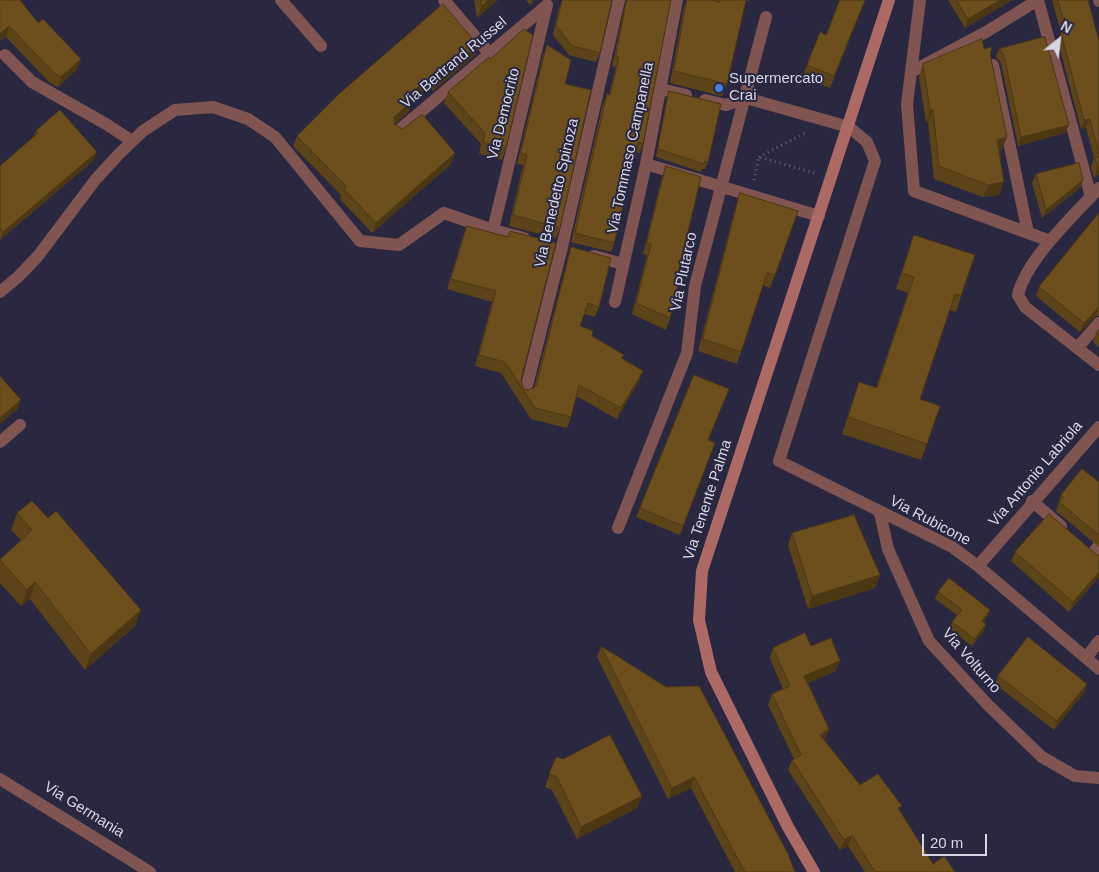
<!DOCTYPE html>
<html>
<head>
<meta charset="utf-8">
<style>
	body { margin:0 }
	#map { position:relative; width:1099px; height:872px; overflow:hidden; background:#2a2840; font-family:Helvetica,sans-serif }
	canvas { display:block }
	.north { position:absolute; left:1034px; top:15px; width:50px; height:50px; -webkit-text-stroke:4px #2a2840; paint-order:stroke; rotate:29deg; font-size:14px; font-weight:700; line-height:20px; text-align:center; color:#d7d7e7 }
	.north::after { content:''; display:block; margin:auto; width:18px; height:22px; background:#d7d7e7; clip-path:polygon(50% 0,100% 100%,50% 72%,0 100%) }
	.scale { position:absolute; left:922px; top:834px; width:65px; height:22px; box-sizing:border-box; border:2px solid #d7d7e7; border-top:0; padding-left:6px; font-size:15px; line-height:18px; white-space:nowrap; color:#d7d7e7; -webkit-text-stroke:4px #2a2840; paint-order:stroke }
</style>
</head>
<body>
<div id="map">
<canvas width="1099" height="872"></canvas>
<div class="north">N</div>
<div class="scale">20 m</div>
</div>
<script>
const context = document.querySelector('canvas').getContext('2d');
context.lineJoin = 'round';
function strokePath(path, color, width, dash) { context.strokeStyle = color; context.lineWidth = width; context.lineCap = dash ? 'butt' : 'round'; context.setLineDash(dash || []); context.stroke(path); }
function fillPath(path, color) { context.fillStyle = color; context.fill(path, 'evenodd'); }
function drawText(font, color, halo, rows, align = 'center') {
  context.font = font + ' Helvetica,sans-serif'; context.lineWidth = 4; context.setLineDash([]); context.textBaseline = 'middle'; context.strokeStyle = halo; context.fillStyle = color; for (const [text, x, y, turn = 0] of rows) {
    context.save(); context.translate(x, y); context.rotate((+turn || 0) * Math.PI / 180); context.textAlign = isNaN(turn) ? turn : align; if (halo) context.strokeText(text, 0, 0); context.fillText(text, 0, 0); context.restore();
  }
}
strokePath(new Path2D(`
	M759,157L805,133
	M754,180L759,157L814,173`), '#636177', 3, [1, 4]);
strokePath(new Path2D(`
	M281,0L321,46
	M5,55L32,82L106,124L132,141
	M993,65L1028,233
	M0,292L19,276L38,256L96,179L119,154L143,131L175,110L213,107L248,119L275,137L360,241L399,245L444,213L493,230
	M0,442L20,425
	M1042,757L1075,776L1099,778`), '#7f5451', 12);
strokePath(new Path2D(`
	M444,0L490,54
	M920,0L907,104L914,191L1050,241
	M1038,0L1091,197
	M1099,0V1
	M911,72L986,32L1038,0
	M661,89L686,95
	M705,100L726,105L746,98L849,127L867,142L875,161L779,461L952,547L978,566L1099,669
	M398,131L547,5
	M646,164L819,216
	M1099,188C1074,215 1026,260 1018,295L1025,307L1099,365
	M524,238L493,230L547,5
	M594,256L623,264
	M615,302L646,164L677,0
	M1078,347L1099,323
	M525,393L562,247L619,0
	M1032,501L1061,526
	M880,513L888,549L929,641L988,705L1042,757
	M618,528L687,353L695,286L766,17
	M1093,553L1099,545
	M978,566L1099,427
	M1086,658L1099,641
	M0,779L150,872`), '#7f5451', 12);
strokePath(new Path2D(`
	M814,872L788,827L711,672L699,620L702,571L889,0`), '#ad6a64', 12);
fillPath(new Path2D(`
	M0,0L77,69L58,87L49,82L6,37Z
	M474,0H498L477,18Z
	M526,0H535L530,5Z
	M626,0H671L643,144L640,153L636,152L614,243L611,252L571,242L603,104L607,94L609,95L616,67L612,66Z
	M687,0L714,1L713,0H751L746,1L727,84L722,96L670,83L684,7Z
	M840,0H865L830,88L802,77L807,65L826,35Z
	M948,0H1012L965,28Z
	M1052,0H1088L1099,41V176V174L1094,178L1091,167L1094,158L1086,128L1081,129L1058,42L1061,33Z
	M562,1L600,53L596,62L569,55L553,35L558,11Z
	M1045,37L1065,133L1018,146L1001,63L996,57L999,49Z
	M478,45L474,56L433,91L429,86L411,101H412L408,112L395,124V125L451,164L372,233L340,199L341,195L293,146L297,136Z
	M547,45L565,84L560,228L556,238L509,226L523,165L517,164L543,55Z
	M984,49L990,54L1002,150L999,151V195L983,197L934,179L928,122L926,123L919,77L923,64Z
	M669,91L708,162L705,169H702L701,172L656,157L667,99Z
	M448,92L506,148L502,160L479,154L481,144L444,103Z
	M36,131L93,161L0,240V166L34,137Z
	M666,166L677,277L670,318L666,330L632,314L647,255L643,254L662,177Z
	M1036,174L1083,180L1080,188L1042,218L1032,183Z
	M740,193L798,211L770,288L763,285L737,364L698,351L736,205Z
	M1099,213V316H1096L1080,332L1036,296L1039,287Z
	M467,226L508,237L510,231L521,380L523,388L527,390L534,388L568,258L571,247L599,307L595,317L584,314L580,326L622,358L643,371L639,381L617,419L576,396L571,417L567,428L531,419L501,373L475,366L492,302L447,289L463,236Z
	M914,235L961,296L956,312L949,310L920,399L927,444L921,460L842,434L859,382L876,388L908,293L896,289Z
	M1099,330V348L1093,342L1096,333Z
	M709,440L715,443L680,535L636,517L640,508Z
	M1099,482V547L1056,511L1061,495Z
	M17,513L135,626L85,670L30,599L21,606L0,583V559L21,540L11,530Z
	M792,533L880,575L875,588L808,609L788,545Z
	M1015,552L1099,555V577L1069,612L1011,561Z
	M938,592L988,616L983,622L984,631L972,646L950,629L952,622L957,615L935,599Z
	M601,646L795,872H735L691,788L668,799L597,657Z
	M811,646L836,671L808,683L829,729L825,739L824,740L860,785L900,811L933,864L955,872H865L848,846L840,850L788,770L792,760L794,759L768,705L772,694L783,689L770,658L773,648Z
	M998,676L1087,684L1084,693L1054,730L995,684Z
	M556,757L563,759L637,808L577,839L552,790L545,787Z`), '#5d4418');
fillPath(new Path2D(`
	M488,0H498L477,18L482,6Z
	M532,0H535L530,5Z
	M1000,0H1012L965,28L968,19Z
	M9,26L6,37L0,41V34Z
	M478,45L474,56L433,91L437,80Z
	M81,59L77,69L58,87L61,77Z
	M433,75L429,86L404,107L407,96Z
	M412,101L408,112L391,128L394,117Z
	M930,110H933L928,122L926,123Z
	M1090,119L1086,128L1081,129L1084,120Z
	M1069,125L1065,133L1018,146L1021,137Z
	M1007,137L1002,150L993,152L997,140Z
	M97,152L93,161L0,240L3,232Z
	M455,153L451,164L372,233L376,223Z
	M1099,167V174L1094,178L1098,168Z
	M1083,180L1080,188L1042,218L1046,210Z
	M1004,182L999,195L983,197L988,185Z
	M1099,307L1096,316L1080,332L1084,323Z
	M643,371L639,381L617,419L621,408Z
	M21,400L18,409L0,424V418Z
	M1099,572V577L1069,612L1073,602Z
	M880,575L875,588L808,609L812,596Z
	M35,582L30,599L21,606L27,590Z
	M141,610L135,626L85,670L91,654Z
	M990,610L988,616L979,627L982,621Z
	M986,624L984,631L972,646L975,639Z
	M840,661L836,671L801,686L804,676Z
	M1087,684L1084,693L1054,730L1057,721Z
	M829,729L825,739L816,745L820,735Z
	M694,777L691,788L668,799L672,788Z
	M642,796L637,808L577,839L581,827Z
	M852,835L848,846L840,850L844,840Z`), '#4c3714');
const building = new Path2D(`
	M0,0H20L38,23L43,19L81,59L61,77L53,72L9,26L0,34Z
	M481,0H488L482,6Z
	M564,0H612L600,53L572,46L556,25L562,1Z
	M627,0H671L643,144L638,142L614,243L575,233L607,94L610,95L619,57L616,56Z
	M687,0H710L720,2V0H746L727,84L674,71Z
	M840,0H865L834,76L807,65L820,32L826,35Z
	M957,0H1000L968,19Z
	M1058,0H1088L1099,41V154L1090,119L1084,120L1061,33L1067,32Z
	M443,4L478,45L437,80L433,75L407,96L412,101L394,117L395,125L403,129L422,114L455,153L376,223L344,189L346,186L297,136L339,94Z
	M524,29L533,35L506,148L483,142L485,133L448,92L489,57L490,59Z
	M1045,37L1069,125L1021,137L1004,55L999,49Z
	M982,39L984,49L992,47L990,54L1007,137L997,140L1004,182L988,185L939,166L933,110H930L923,64Z
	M547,45L571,60L565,84L591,90L560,228L513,215L527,155L521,153Z
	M669,91L721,104L708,162L705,161L704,164L658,149Z
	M60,110L97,152L3,232L0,228V166L38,133L36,131Z
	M1099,157V167L1098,168L1095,158Z
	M1079,163L1083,180L1046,210L1036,174Z
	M666,166L701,177L677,277H680L670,318L636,303L651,244L647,243Z
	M740,193L798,211L775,275L767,273L741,352L703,339Z
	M1099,213V307L1084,323L1039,287Z
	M467,226L508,237L510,231L556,243L521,380L523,388L527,390L534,388L537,384L571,247L611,258L599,307L588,303L580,326L593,331L592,336L624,355L621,358L643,371L621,408L579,385L571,417L535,408L505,362L479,355L496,291L451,279Z
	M914,235L975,255L961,296L955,294L920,399L940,406L927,444L848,417L859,382L877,388L914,277L902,273Z
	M1099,330V336L1096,333Z
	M694,375L729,389L708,440L715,443L683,526L640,508Z
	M0,376L21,400L0,418Z
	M1082,469L1099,482V535L1059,502L1063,497L1061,495Z
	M32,501L48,518L56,511L141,610L91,654L35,582L27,590L0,560L32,530L17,513Z
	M1049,514L1097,555H1099V572L1073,602L1015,552Z
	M854,515L880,575L812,596L792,533Z
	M949,578L990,610L982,621L986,624L975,639L952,622L962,610L938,592Z
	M805,633L811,646L831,638L840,661L804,676L829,729L820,735L860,785L878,774L902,806L898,808L933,864L944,856L955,872H875L852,835L844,840L792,760L801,755L772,694L790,686L773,648Z
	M1028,637L1087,684L1057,721L998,676Z
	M601,646L666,687L699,686L788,854L795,872H745L694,777L672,788Z
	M610,735L642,796L581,827L557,777L549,774L556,757L563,759Z`);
fillPath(building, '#6c4f1c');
strokePath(building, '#4c3714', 1);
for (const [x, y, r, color] of [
	[719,88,5,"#3f7fe0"]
]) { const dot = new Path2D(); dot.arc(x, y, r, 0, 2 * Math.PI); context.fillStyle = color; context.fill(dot); strokePath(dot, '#2a2840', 2); }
drawText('15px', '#d7d7e7', '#2a2840', [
	["Via Bertrand Russel",454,63,-40],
	["Via Democrito",504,114,-76],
	["Via Tommaso Campanella",631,148,-78],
	["Via Benedetto Spinoza",557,193,-77],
	["Via Plutarco",684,272,-78],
	["Via Antonio Labriola",1036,474,-49],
	["Via Tenente Palma",708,500,-72],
	["Via Rubicone",930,521,28],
	["Via Volturno",971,661,49],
	["Via Germania",84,810,32]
]);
drawText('15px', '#d7d7e7', '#2a2840', [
	["Supermercato",729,79],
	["Crai",729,96]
], 'left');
</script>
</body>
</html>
